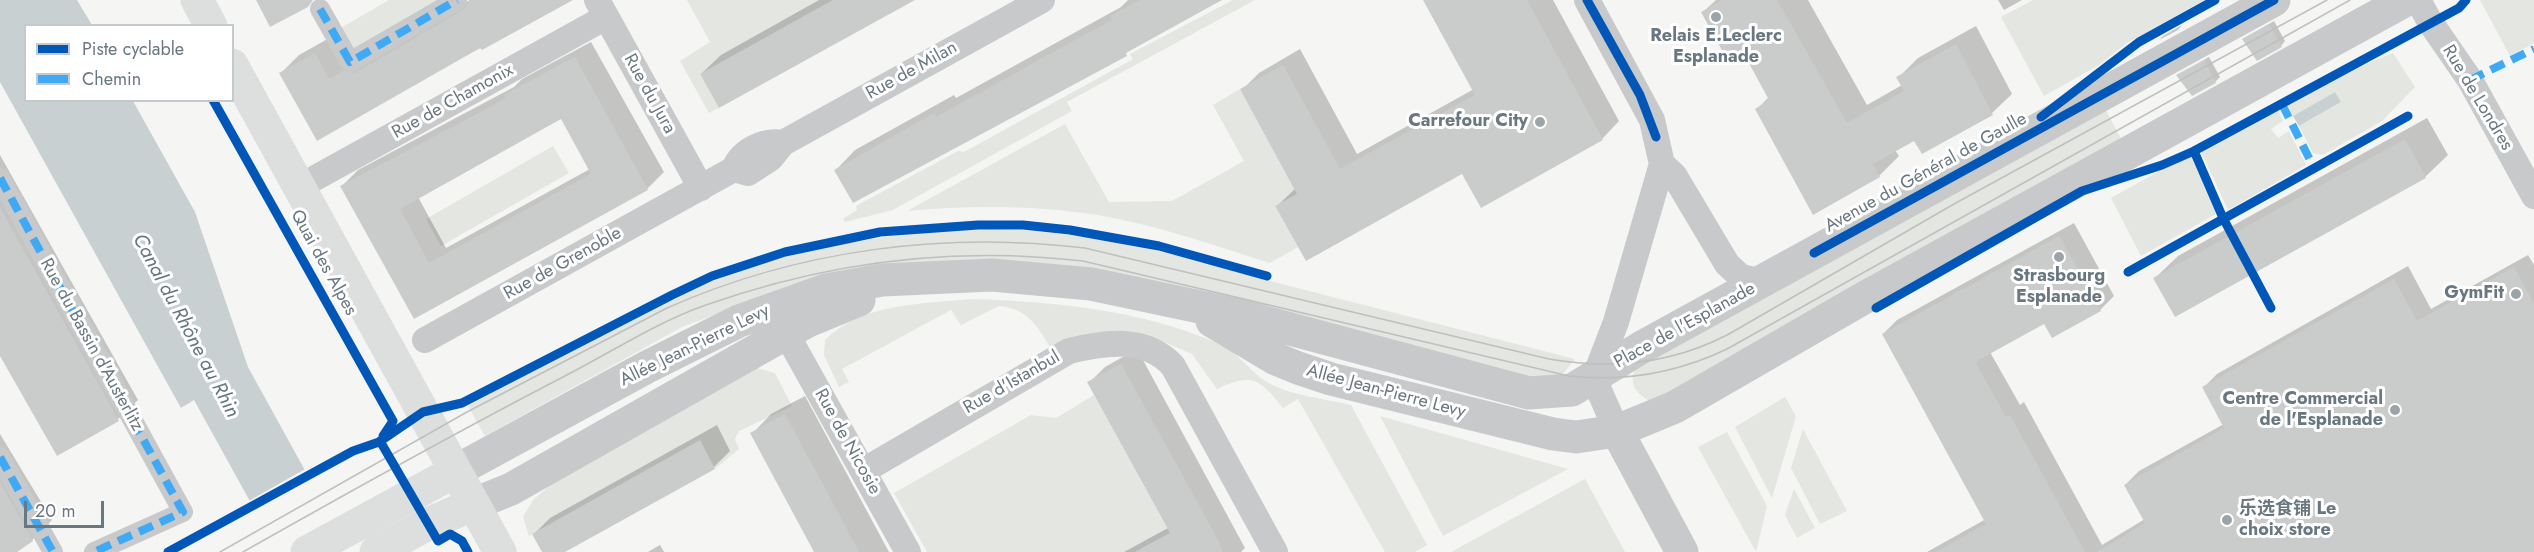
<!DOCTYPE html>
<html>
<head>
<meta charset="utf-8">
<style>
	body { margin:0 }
	#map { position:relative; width:2534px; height:552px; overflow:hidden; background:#f5f5f4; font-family:Jost,sans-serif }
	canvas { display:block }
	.legend { position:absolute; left:24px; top:24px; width:210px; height:78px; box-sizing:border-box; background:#fff; border:2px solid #c3c9cc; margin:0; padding:8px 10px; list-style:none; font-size:18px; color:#697880 }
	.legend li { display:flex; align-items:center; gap:12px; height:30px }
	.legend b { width:30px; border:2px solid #c3c9cc }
	.scale { position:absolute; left:24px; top:501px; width:80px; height:27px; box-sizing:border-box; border:3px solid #697880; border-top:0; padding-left:8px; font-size:18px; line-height:21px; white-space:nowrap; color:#697880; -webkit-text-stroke:4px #fff; paint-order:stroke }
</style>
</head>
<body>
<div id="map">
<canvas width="2534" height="552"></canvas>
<ul class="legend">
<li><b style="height:8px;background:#0057b8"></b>Piste cyclable</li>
<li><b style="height:8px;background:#3fa9f5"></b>Chemin</li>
</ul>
<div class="scale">20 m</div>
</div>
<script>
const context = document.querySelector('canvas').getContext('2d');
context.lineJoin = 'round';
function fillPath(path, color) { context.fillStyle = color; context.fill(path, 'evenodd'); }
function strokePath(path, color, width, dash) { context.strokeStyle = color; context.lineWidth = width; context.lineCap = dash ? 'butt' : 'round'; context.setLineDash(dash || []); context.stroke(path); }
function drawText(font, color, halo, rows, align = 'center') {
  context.font = font + ' Jost,"Noto Sans SC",sans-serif'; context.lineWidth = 6; context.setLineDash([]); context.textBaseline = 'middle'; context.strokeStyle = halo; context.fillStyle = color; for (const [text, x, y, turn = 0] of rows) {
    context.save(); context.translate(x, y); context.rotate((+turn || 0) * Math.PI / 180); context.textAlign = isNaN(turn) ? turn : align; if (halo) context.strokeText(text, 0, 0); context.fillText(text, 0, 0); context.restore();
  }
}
fillPath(new Path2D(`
	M389,0H444L352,52L339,29Z
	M687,0H833L700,74L719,108L709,113L680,61L710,42Z
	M1233,0H1255L1067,102L1072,111L893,210L845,222L843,219L857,210L856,206L958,151L964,152L1133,59L1130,54Z
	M2033,0H2205L2127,43L2099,65L2044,96L2001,17Z
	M2480,0H2534V43L2510,56Z
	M2393,53L2415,87L2382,121L2323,155L2313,153L2299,126L2341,102L2335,92L2293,116L2288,105L2354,69Z
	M1240,89L1311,186L1275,206L1298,247L1270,263C1213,245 1156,225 1098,215C1035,205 970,205 907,211L1065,124L1109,202L1172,201L1244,161L1213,105Z
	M2103,105L2124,144L1664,399L1648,400C1634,392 1628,381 1637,366Z
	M2278,110L2283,121L2271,129L2278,138L2289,131L2306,165L2228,210L2201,151Z
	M553,146L569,173L441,246L426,219Z
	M2190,154L2216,214L2141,256L2111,198Z
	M960,229L1026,230L1105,239L1185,257L1266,280L1575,359L1562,375L1533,385L1082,271L720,313L682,327L485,436L468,406C570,350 672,288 785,257C842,242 901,233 960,229Z
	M971,299C1055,302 1138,309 1217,343C1238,351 1249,371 1267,382C1288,395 1326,399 1351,405L1427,545L1415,552H1385L1298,399L1283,408C1259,378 1252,373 1217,389L1192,354L1162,341L1121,331L1089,334L1050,347C1037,325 1026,308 999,306L961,325L951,310L842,369L849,382L839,387L824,355L825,340C862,303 922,304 971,299Z
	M753,367L775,373L792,406L739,431L735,439L739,449L715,469L700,441L529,536L523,517L533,500L560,477Z
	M1094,395L1172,537H1163L1135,552H927L894,493L1031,415L1056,418Z
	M1785,397L1796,416L1772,498L1735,427Z
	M1380,416L1568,469L1443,536Z
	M1803,429L1847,511L1820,524L1791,468Z
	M1727,432L1767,506L1756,552L1698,447Z
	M1585,479L1625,552H1451Z
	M1794,489L1815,528L1797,538L1785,515Z`), '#e4e6e2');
fillPath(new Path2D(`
	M0,0H77L92,25L26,26V100L133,101L195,212L248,367L350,552H278L194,400L181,408L0,82Z
	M2335,92L2341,102L2299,126L2293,116Z`), '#c8d0d2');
fillPath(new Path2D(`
	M307,468L353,551V552H274L247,502Z`), '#f5f5f4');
fillPath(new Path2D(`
	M470,0H561L550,11L405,88L281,73L299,55L333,36L348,61L376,55Z
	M819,0H912L701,74L721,55Z
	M1128,0H1222L836,170L855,150L954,95L956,98L1121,7Z
	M1424,0H1553L1619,121L1603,138L1482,206L1462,172L1277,206L1296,188L1242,90L1259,73L1300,49L1357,154L1474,89Z
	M1716,0H1808L1867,105L1902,85L1898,78L1918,58L1976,26L2012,94L1992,113L1915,138L1895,150L1899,156L1879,176L1757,109L1769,97L1745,54L1703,12Z
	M1998,0H2022L2004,10Z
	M2274,21L2285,41L2281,46L2243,39Z
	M2182,25L2178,30L2159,40L2163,36Z
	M591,42L664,172L647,189L415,317L342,186L358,170L514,87L522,79ZM562,117L590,169L446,248L418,197Z
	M2209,57L2220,77L2215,82L2178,75Z
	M2427,118L2448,155L2425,177L2155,278L2178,256Z
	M0,155L138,400L118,419L57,454L0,354Z
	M2074,223L2114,296L2100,310L2045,322L1990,352L2020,405L2024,402L2102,545L2145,519L2125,485L2139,471L2224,424L2204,387L2217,374L2408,266L2431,309L2528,255L2534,265V552H1927L1986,519L1883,334L1897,320Z
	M1137,349L1245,548L1241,552H1124L1168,528L1089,383L1105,367Z
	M805,396L889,552H816L752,434L771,414Z
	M717,425L730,451L714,467L562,552H544L534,534L550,518Z
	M0,434L52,520L32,540L14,552H0Z
	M660,545L664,552H648Z`), '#0003');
fillPath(new Path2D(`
	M256,0H313L308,7L270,27Z
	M471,0H573L482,50L480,48L317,141L279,73L315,53L329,79L343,71L355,73L463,10Z
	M833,0H915L719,108L700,74Z
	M1140,0H1222L1126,53L1127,56L853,203L834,170L934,113L936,117L1057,50L1112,20L1110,16Z
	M1423,0H1527L1603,140L1481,208L1462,174L1306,261L1275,206L1297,194L1240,89L1283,65L1340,169L1475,95Z
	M1722,0H1777L1847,123L1904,91L1896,77L1956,44L1993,115L1922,154L1914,141L1873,164L1880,177L1813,215L1755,109L1769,100L1745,56L1730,65L1701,12Z
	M2269,24L2282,47L2257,61L2242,39Z
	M575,57L648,190L414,319L340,186L464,121L506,98L504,95ZM561,119L591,174L429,263L400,209Z
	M2204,60L2216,83L2192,96L2176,75Z
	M2405,139L2426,178L2175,317L2153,278Z
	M0,208L119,421L57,456L0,356Z
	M2059,236L2101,311L2052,338L2044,324L1975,362L2006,417L2010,415L2085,552H1936L1986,524L1882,334Z
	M2514,267L2534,304V552H2097L2145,523L2124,485L2224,428L2202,387L2394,279L2417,321Z
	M1121,364L1217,538L1223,552H1135L1170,533L1087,382Z
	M785,414L859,552H814L750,433Z
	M700,440L715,469L565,552H542L532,534Z
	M0,482L33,541L17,552H0Z`), '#cacccc');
strokePath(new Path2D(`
	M320,9L350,62L457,0
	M0,178L183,512L94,552
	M0,457L53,552`), '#c7c9ca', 20);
strokePath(new Path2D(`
	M597,0L701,188
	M1587,0L1652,120L1662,164L1616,322L1594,379L1617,431
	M2418,0L2430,22L2470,80L2534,196
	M783,143C764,139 741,151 734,169L748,173L771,158L783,143L1042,0
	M1662,164L1674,175L1727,264L1741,277L1762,282
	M299,187L606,17
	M786,333L908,552
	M425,340L734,169
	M863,471L1069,351C1105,342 1146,336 1173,366L1275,552`), '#c7c9ca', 26);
strokePath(new Path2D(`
	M1212,321L1276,359L1298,368L1331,379L1553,434L1576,437L1617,431L1675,407L1862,299L2406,0
	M1617,431L1682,552
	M454,472L647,367L739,321L826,290L882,280L992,275L1091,284L1238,315L1529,393L1572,390L1642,347L2274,0
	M472,505L511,489L808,321L859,300`), '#c7c9ca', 33);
strokePath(new Path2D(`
	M197,0L211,26
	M232,65L500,552
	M307,552L454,472
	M376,552L428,524L472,505`), '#dddede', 33);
strokePath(new Path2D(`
	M220,552L467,412L667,308C798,250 943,231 1085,248L1549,359C1612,370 1672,364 1729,334L1954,204L2327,0
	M243,552C349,492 455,433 563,377C610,353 657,322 706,305C827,262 955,246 1083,261L1569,376C1624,382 1677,373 1727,349L2350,0`), '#bebfbf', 1.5);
strokePath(new Path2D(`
	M320,9L350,62L457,0
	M2470,80L2534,49
	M2282,104L2314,168
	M0,178L183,512L94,552
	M0,457L53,552`), '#3fa9f5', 8, [15, 8]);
strokePath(new Path2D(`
	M1587,0L1640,95L1656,137
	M213,100L393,421L383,436
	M2041,117L2139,42L2215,0
	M2194,151L2223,218L2271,308
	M1814,253L2274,0
	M2128,272L2408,116
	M1876,308L2082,191L2162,165L2194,151L2459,8L2466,0
	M380,441L438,541L450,534L462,541L468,552
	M168,552L353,451L379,442L423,412L462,403L672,295L712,276L785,252L880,232L978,225H1023L1070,230L1159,246L1267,276`), '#0057b8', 9);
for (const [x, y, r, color] of [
	[1716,17,6,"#9aa4a9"],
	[1540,122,6,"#9aa4a9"],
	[2059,257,6,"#9aa4a9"],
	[2516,294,6,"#9aa4a9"],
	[2395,410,6,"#9aa4a9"],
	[2227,520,6,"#9aa4a9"]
]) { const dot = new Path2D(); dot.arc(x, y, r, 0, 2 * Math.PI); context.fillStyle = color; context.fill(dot); strokePath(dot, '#fff', 2); }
drawText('bold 18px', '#697880', '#fff', [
	["Relais E.Leclerc",1716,37,"center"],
	["Esplanade",1716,58,"center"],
	["Carrefour City",1528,122],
	["Strasbourg",2059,277,"center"],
	["Esplanade",2059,298,"center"],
	["GymFit",2504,294],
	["Centre Commercial",2383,400],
	["de l'Esplanade",2383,421],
	["乐选食铺 Le",2239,510,"left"],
	["choix store",2239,531,"left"]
], 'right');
drawText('18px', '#697880', '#fff', [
	["Rue de Milan",912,71,-29],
	["Rue du Jura",649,94,61],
	["Rue de Londres",2477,98,59],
	["Rue de Chamonix",453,102,-29],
	["Avenue du Général de Gaulle",1926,173,-29],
	["Quai des Alpes",323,263,61],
	["Rue de Grenoble",563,264,-29],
	["Place de l'Esplanade",1685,326,-29],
	["Rue du Bassin d'Austerlitz",91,345,61],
	["Allée Jean-Pierre Levy",695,346,-26],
	["Rue d'Istanbul",1012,383,-30],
	["Allée Jean-Pierre Levy",1386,392,15],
	["Rue de Nicosie",847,442,61]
]);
drawText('italic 20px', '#64787d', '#fff', [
	["Canal du Rhône au Rhin",185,326,62]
]);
</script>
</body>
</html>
